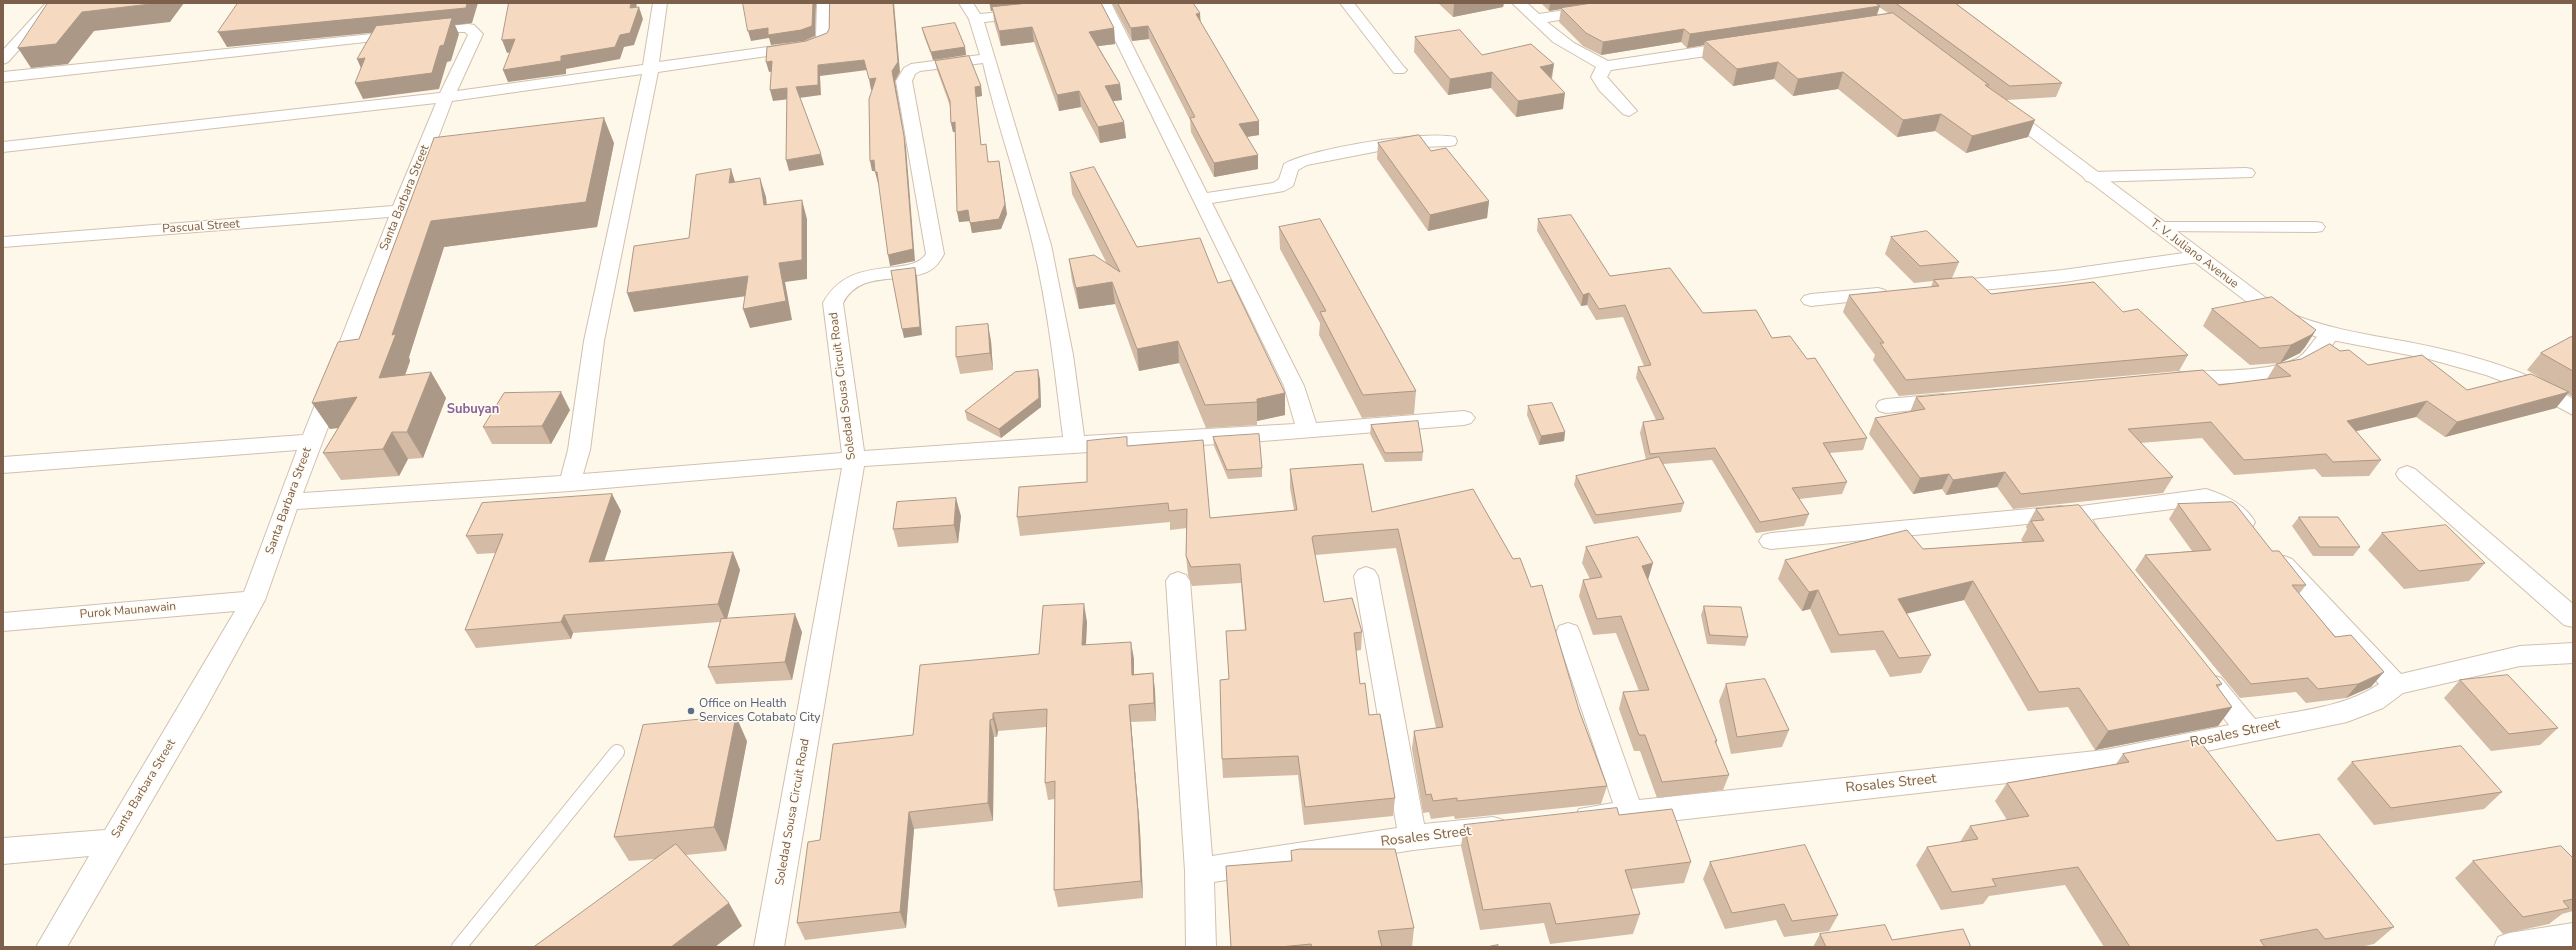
<!DOCTYPE html>
<html>
<head>
<meta charset="utf-8">
<style>
	body { margin:0 }
	#map { position:relative; width:2576px; height:950px; overflow:hidden; background:#fef8eb; font-family:"Nunito Sans",sans-serif }
	canvas { display:block }
	.frame { position:absolute; inset:0; border:4px solid #7c604b; pointer-events:none }
</style>
</head>
<body>
<div id="map">
<canvas width="2576" height="950"></canvas>
<div class="frame"></div>
</div>
<script>
const context = document.querySelector('canvas').getContext('2d');
context.lineJoin = 'round';
function strokePath(path, color, width, dash) { context.strokeStyle = color; context.lineWidth = width; context.lineCap = dash ? 'butt' : 'round'; context.setLineDash(dash || []); context.stroke(path); }
function fillPath(path, color) { context.fillStyle = color; context.fill(path, 'evenodd'); }
function drawText(font, color, halo, rows, align = 'center') {
  context.font = font + ' "Nunito Sans",sans-serif'; context.lineWidth = 3; context.setLineDash([]); context.textBaseline = 'middle'; context.strokeStyle = halo; context.fillStyle = color; for (const [text, x, y, turn = 0] of rows) {
    context.save(); context.translate(x, y); context.rotate((+turn || 0) * Math.PI / 180); context.textAlign = isNaN(turn) ? turn : align; if (halo) context.strokeText(text, 0, 0); context.fillText(text, 0, 0); context.restore();
  }
}
const lane = new Path2D(`
	M459,947L617,752`);
const street = new Path2D(`
	M46,3H61L8,62L3,64V50Z
	M653,3H667L659,62L804,42L816,37L817,3H831L830,39L828,42L808,50L658,72L604,341L590,450L583,474L842,453L823,303C851,252 910,279 926,254L896,81L904,68L911,64L980,55L969,19L959,3H973L980,14L1024,10L1031,14L1024,18L984,22L1051,245L1073,355L1084,436L1295,424L1284,386L1097,3H1111L1207,193L1273,183L1279,179L1284,164C1312,148 1424,130 1455,137L1457,141L1455,145L1449,146L1394,148L1307,165L1298,170L1293,186L1284,191L1212,203L1304,386L1316,423L1464,411L1471,413L1475,418L1471,423L1464,425L1250,442L864,466L784,947H754L842,468L570,491L297,509L265,600L207,706L67,947H36L89,856L3,864V838L105,830L235,611L3,631V613L244,592L297,450L3,473V457L303,435L389,217L3,247V237L393,206L436,103L3,152V142L440,93L468,35L465,32H456L3,82V72L469,24L474,25L483,34L457,91L643,65ZM983,63C997,125 1019,184 1033,245C1048,308 1055,373 1063,437L864,451L843,303C860,270 899,284 927,272C936,268 940,261 944,254L912,81L915,74L920,71ZM642,74L584,341L568,450L561,476L303,493L452,101Z
	M1340,3H1354L1404,67L1407,70L1404,73H1394Z
	M1512,3H1527L1539,14L1611,3H1646L1639,7L1547,22L1574,43L1608,61L1733,42L1741,47L1733,52L1611,70L1607,77L1637,111L1629,116L1623,114L1599,90L1591,77L1596,67L1553,42Z
	M2246,168L2252,169L2255,173L2252,177L2092,182L2086,181L2083,177L2086,173L2092,172Z
	M2159,222H2316L2322,223L2325,227L2322,231L2316,232L2153,231L2150,227L2153,223Z
	M2198,251L2205,253L2207,257L2205,261L2063,282L1952,293L1945,291L1943,287L1945,283L1952,281L2063,270Z
	M1878,288L1885,290L1888,294L1885,298L1811,306L1804,304L1801,300L1804,296L1811,294Z
	M2329,329L2336,331L2339,335C2332,345 2324,359 2314,366C2285,385 2215,383 2180,386L2173,384L2170,379L2173,374L2180,372C2214,370 2265,373 2296,359C2310,352 2314,333 2329,329Z
	M1943,394L1950,396L1953,401L1950,406L1886,413L1879,411L1876,406L1879,401L1886,399Z
	M2407,466L2415,469L2573,604V627L2564,625L2399,479L2396,474L2399,469Z
	M2206,489C2225,495 2245,504 2255,522L2252,528C2236,533 2231,521 2219,512C2214,509 2209,507 2204,505L2092,519L2098,529L2095,535C2080,539 2076,531 2068,520L1771,549L1763,547L1759,541L1763,535L1771,533L2061,506L2067,508Z
	M2284,556L2292,559L2401,674L2520,646L2573,643V663L2520,666L2403,693L2383,708L2347,722L2105,772L1589,830L1579,827L1575,818L1579,809L1613,803L1556,633L1559,626L1568,623L1577,626L1580,633L1639,800L2105,750L2229,725L2199,685L2203,678L2212,675L2221,678L2255,719C2296,711 2344,708 2379,684L2276,571L2272,565L2276,559Z
	M1366,567L1374,570L1378,576L1424,824L1493,817L1503,820L1507,829L1503,838L1493,841L1413,850L1214,882L1216,947H1186L1185,871L1166,581L1170,575L1178,572L1186,575L1190,581L1212,856L1397,828L1354,576L1358,570Z
	M2573,923V947H2494L2498,937L2509,933Z`);
const secondary = new Path2D(`
	M2008,107L2014,109L2282,310C2323,328 2364,334 2408,342C2465,353 2523,368 2573,399V415L2528,391L2486,375L2429,359L2317,337L2268,318L2002,115L2000,112L2002,109Z`);
strokePath(lane, '#d2c0ae', 16);
strokePath(street, '#d2c0ae', 2);
strokePath(secondary, '#d5c1ac', 2);
strokePath(lane, '#fff', 14);
fillPath(street, '#fff');
fillPath(secondary, '#fff');
fillPath(new Path2D(`
	M989,3H1101L1114,28L1115,44L1098,46L1120,84L1122,100L1113,101L1124,122L1126,138L1100,143L1081,107L1059,111L1034,42L1001,46L994,22L993,11H991Z
	M1112,3H1193L1200,13V22L1259,135L1247,137L1258,169L1214,177L1191,132L1190,120L1149,39L1132,41Z
	M1438,3H1504L1503,7L1453,17Z
	M1541,3H1955L2062,83L2056,97L2007,100L2028,137L1966,153L1935,131L1897,137L1838,89L1793,96L1774,79L1733,86L1702,58L1704,45L1687,48L1681,42L1601,55L1583,46L1559,22L1561,9L1549,11ZM1879,7L1888,13L1877,15Z
	M922,28L965,47L966,55L933,60L924,36Z
	M1415,37L1482,55L1554,64L1552,79L1563,109L1516,117L1491,88L1448,95L1414,52Z
	M935,61L981,86L982,96L976,97L981,145L989,162L1007,214L1001,229L972,233L970,221L959,222L955,132H953L951,123L950,106L937,70Z
	M434,138L614,143L597,227L444,247L409,357L410,361L405,375L431,372L446,398L423,458L408,459L399,476L341,480L323,453L338,428L330,429L359,339Z
	M1378,143L1431,151L1489,201L1487,218L1428,231L1377,159Z
	M1070,173L1137,247L1218,283L1285,393V415L1257,421V425L1206,428L1179,363L1139,371L1115,304L1079,309L1072,281L1069,259L1107,264L1072,194Z
	M1538,219L1610,276L1703,313L1772,338L1867,438L1863,450L1830,453L1847,482L1842,494L1799,499L1809,514L1804,526L1756,533L1712,460L1663,464L1684,503L1681,512L1594,524L1574,485L1576,476L1646,460L1640,433L1643,422L1656,420L1636,378L1638,367L1644,366L1623,317L1596,320L1587,305L1581,306L1537,231Z
	M1279,227L1416,391L1414,414L1362,418L1319,335L1320,323L1280,249Z
	M1891,237L1959,262L1952,278L1991,294L2123,312L2188,355L2179,371L1899,396L1873,360L1875,355L1843,312L1849,295L1931,287L1933,281L1914,283L1885,254Z
	M2212,309L2316,330L2305,347L2300,353L2280,363L2250,365L2203,326Z
	M2573,336V397L2567,394L2556,408L2445,437L2416,417L2356,431L2381,460L2369,476L2322,477L2315,469L2234,475L2202,438L2140,443L2173,477L2163,493L2013,509L1997,487L1946,495L1942,489L1913,494L1869,434L1875,418L1910,412L1916,397L2219,385L2267,379L2276,364L2301,359L2340,351L2368,365L2467,390L2542,379L2527,370L2541,353Z
	M991,341L993,370L960,374L956,357Z
	M1040,379L1041,407L1001,438L967,420L965,411Z
	M1528,406L1565,432L1564,441L1539,445L1527,415Z
	M570,410L551,444H492L483,427Z
	M1371,425L1423,452L1422,461L1385,462L1370,434Z
	M1127,437V446L1210,518L1294,510L1290,488V469L1372,512L1513,559L1531,587L1579,710L1607,786L1601,804L1455,819L1454,816L1431,819L1429,812L1423,813L1412,749L1414,731L1436,728L1396,548L1315,555L1324,602L1362,632L1361,650L1356,651L1360,684L1395,798L1393,816L1304,825L1298,775L1223,778L1222,759L1229,679L1245,630L1241,583L1192,586L1188,575L1186,556L1187,528L1170,530V522L1020,536L1017,517L1087,482Z
	M1213,437L1262,468V477L1228,479L1214,446Z
	M2178,504L2272,551L2306,585L2299,594L2371,687L2346,698L2306,703L2296,692L2240,698L2135,570L2145,555L2192,551L2169,519Z
	M2036,509L2222,684L2218,688L2232,707L2218,726L2095,750L2068,707L2028,711L1964,600L1906,613L1931,655L1921,673L1890,677L1875,650L1831,653L1810,609L1802,611L1778,579L1785,560L1923,549L2023,542L2021,540L2027,529L2026,527Z
	M621,511L604,561L733,552L740,570L727,619L802,632L792,680L716,684L708,667L720,622L573,633L571,639L476,648L465,630L496,553L477,554L466,536Z
	M961,516L958,543L898,547L893,529Z
	M2299,517L2360,547L2353,556H2313L2292,526Z
	M2382,533L2485,563L2469,581L2404,589L2368,550Z
	M1586,547L1648,580L1717,741L1716,744L1729,775L1723,790L1657,798L1640,751H1634L1619,709L1623,692L1639,691L1616,633L1593,635L1579,596L1583,580L1590,579L1582,563Z
	M1704,606L1748,637L1745,646L1707,644L1701,615Z
	M1087,622L1086,644L1134,659V674L1153,673L1155,691L1156,721L1131,722L1140,830L1143,898L1058,907L1054,890L1055,799L1048,800L1045,783L1046,727L998,731L997,737H994L993,821L914,829L906,928L805,940L797,923L820,840L913,735Z
	M2460,680L2558,728L2540,745L2491,751L2444,698Z
	M1726,684L1789,730L1782,747L1731,754L1719,701Z
	M747,741L726,851L686,855L742,926L656,859L629,861L614,837Z
	M2123,754L2277,841L2394,927L2374,944L2360,947H2104L2065,885L1989,896L1983,904L1941,910L1916,865L1927,847L1960,842L1970,826L2007,820L1995,801L2007,783L2116,764Z
	M2352,762L2502,792L2484,809L2374,825L2337,779Z
	M1619,815L1691,862L1684,883L1631,889L1640,914L1633,934L1550,944L1544,923L1480,930L1461,846L1464,825Z
	M1291,851L1414,928L1412,947H1231L1291,861Z
	M2573,858V911L2562,914L2549,924L2503,934L2455,878L2473,861Z
	M1710,862L1838,915L1829,931L1784,937L1776,920L1725,929L1703,879Z
	M1820,934L1892,940L1971,947H1813Z`), '#d3bba5');
fillPath(new Path2D(`
	M159,3H184L170,22L94,31L68,64L31,68L18,48L82,12Z
	M467,3H478L472,23L455,25L459,34L451,61L447,62L439,89L363,99L355,83L440,46L450,25L227,47L218,32Z
	M631,3H637L634,20L630,8Z
	M813,3H816L815,36L804,41L771,45L769,38L751,41L748,31Z
	M893,3H894L900,72L895,81L906,147L915,261L890,266L888,255L892,71Z
	M990,3H1063L992,7L993,11H991Z
	M1458,3H1504L1503,7L1453,17L1454,4Z
	M1550,3H1601L1561,8V9L1549,11Z
	M1880,6L1875,20L1705,41L1704,45L1687,48L1690,34Z
	M639,7L643,19L634,45L624,47L620,59L566,69V74L508,82L503,70L561,56L620,35Z
	M1200,13L1201,27L1196,14Z
	M1148,26L1149,39L1132,41L1131,28Z
	M1032,27L1034,42L1001,46L999,31Z
	M1114,28L1115,44L1091,47L1089,32Z
	M1684,29L1681,42L1601,55L1603,42Z
	M515,39L520,51L507,53L502,40Z
	M965,47L966,55L933,60L931,52Z
	M365,58L364,75L357,59Z
	M864,60L867,70L820,76L821,95L799,98L796,87L818,65Z
	M772,61L775,71L769,72L766,62Z
	M1778,62L1774,79L1733,86L1737,69Z
	M1554,64L1551,79L1540,67Z
	M1492,72L1491,88L1448,95L1450,79Z
	M1843,72L1838,89L1793,96L1798,79Z
	M876,78L878,89L871,90L869,79Z
	M1120,84L1122,100L1106,102L1105,86Z
	M981,86L982,96L976,97L982,155L981,145L975,87Z
	M787,88L790,99L773,101L770,90Z
	M1079,91L1081,107L1059,111L1057,95Z
	M1565,93L1563,109L1516,117L1518,101Z
	M1941,114L1935,131L1897,137L1903,120Z
	M604,118L614,143L597,227L444,247L409,357L410,361L395,404L379,378L392,335L431,221Z
	M2035,120L2028,137L1966,153L1972,136Z
	M1259,121V135L1239,138V124Z
	M955,122L956,132H953L951,123Z
	M1124,122L1126,138L1100,143L1098,127Z
	M821,154L824,165L789,171L786,160Z
	M1258,155V169L1214,177V163Z
	M874,160L877,171H872L870,161Z
	M999,161L1007,214L1001,229L972,233L970,223Z
	M731,169L737,188L729,183Z
	M875,172H877L879,183H878Z
	M760,178L766,197L769,224L764,205Z
	M802,200L807,219V279L785,282L792,320L750,328L743,309L779,263Z
	M1489,201L1487,218L1428,231L1430,215Z
	M968,210L970,221L959,222L957,212Z
	M915,268L917,277L922,335L904,338L902,329Z
	M748,276L754,295L634,312L627,293Z
	M1112,282L1115,304L1079,309L1076,288Z
	M1589,293L1587,305L1581,306L1583,295Z
	M988,324L991,341L993,370L990,353Z
	M2316,330L2305,347L2300,353L2280,363L2291,345Z
	M1178,341L1179,363L1139,371L1137,349Z
	M1038,370L1040,379L1041,407L1001,438L999,429Z
	M431,372L446,398L423,458L407,432Z
	M561,392L570,410L551,444L542,426Z
	M2569,392L2556,408L2445,437L2457,422Z
	M1285,393V415L1257,421V399Z
	M357,397L373,423L330,429L312,403Z
	M2427,401L2416,417L2336,436L2347,421Z
	M392,432L408,459L399,476L383,449Z
	M1565,432L1564,441L1539,445L1541,436Z
	M2005,472L1997,487L1946,495L1953,480Z
	M1949,474L1942,489L1913,494L1920,478Z
	M612,494L621,511L598,580L589,562Z
	M956,498L961,516L958,543L954,525Z
	M733,552L740,570L726,622L718,604Z
	M1653,563L1648,580L1638,582L1642,566Z
	M1973,581L1964,600L1889,618L1898,599Z
	M1818,590L1810,609L1802,611L1809,592Z
	M1084,604L1087,622L1085,663L1082,645Z
	M795,614L802,632L792,680L785,662Z
	M564,615L573,633L571,639L561,622Z
	M1131,642L1134,659V692L1132,675Z
	M2384,672L2371,687L2346,698L2358,684Z
	M1153,673L1155,691L1156,721L1154,703Z
	M1129,705L1131,722L1140,830L1143,898L1141,881Z
	M2232,707L2218,726L2095,750L2108,731Z
	M993,713L998,731L997,737L993,719Z
	M736,716L747,741L726,851L714,827Z
	M990,720L994,737L993,821L988,803Z
	M909,812L914,829L906,928L900,912Z
	M729,903L742,926L715,947H671Z`), '#ac9886');
const building = new Path2D(`
	M48,3H159L82,12L56,44L18,48Z
	M238,3H467L466,8L218,32Z
	M509,3H631L630,8L639,7L630,33L620,35L615,47L561,56V61L503,70L515,39L502,40Z
	M743,3H813L812,26L801,30L768,35V28L748,31Z
	M830,3H893L898,62L892,71L904,136L913,249L888,255L877,172H875L874,160L870,161L869,99L876,78L869,79L864,60L818,65V85L796,87L821,154L786,160L787,88L770,90L772,61L766,62L767,47L806,41L827,33L829,29Z
	M1029,3H1101L1114,28L1089,32L1120,84L1105,86L1124,122L1098,127L1079,91L1057,95L1032,27L999,31L992,7Z
	M1118,3H1193L1200,13L1196,14L1259,121L1239,124L1258,155L1214,163L1190,118L1195,117L1148,26L1131,28Z
	M1592,3H1875L1880,6L1690,34L1684,29L1603,42L1586,33L1561,8Z
	M1896,3H1955L2062,83L2010,86Z
	M1893,13L1989,85H1985L2035,120L1972,136L1941,114L1903,120L1843,72L1798,79L1778,62L1737,69L1705,41Z
	M452,18L444,45L440,46L432,73L355,83L365,58L357,59L376,26Z
	M955,23L965,47L931,52L922,28Z
	M1460,30L1482,55L1531,44L1554,64L1540,67L1565,93L1518,101L1492,72L1450,79L1415,37Z
	M969,56L981,86L975,87L981,145L986,144L988,162L999,161L1005,204L999,219L970,223L968,210L957,212L955,122L951,123L950,101L935,61Z
	M604,118L586,202L431,221L392,335L396,334L379,378L431,372L407,432H392L383,449L323,453L357,397L312,403L338,342L359,339L434,138Z
	M1419,135L1431,151L1446,148L1489,201L1430,215L1378,143Z
	M1094,167L1137,247L1200,238L1218,283L1231,280L1285,393L1257,399V402L1205,405L1178,341L1137,349L1112,282L1076,288L1069,259L1094,255L1120,272L1070,173Z
	M731,169L729,183L760,178L764,205L802,200V260L779,263L786,301L743,309L748,276L627,293L634,246L689,238L696,175Z
	M1571,215L1610,276L1670,268L1703,313L1756,310L1772,338L1790,336L1807,359L1815,358L1867,438L1823,443L1847,482L1792,488L1809,514L1760,522L1715,448L1650,454L1643,422L1664,419L1638,367L1651,365L1625,305L1599,309L1589,293L1583,295L1538,219Z
	M1320,219L1416,391L1363,395L1320,312L1326,311L1279,227Z
	M1927,231L1959,262L1920,266L1891,237Z
	M915,268L920,327L902,329L891,271Z
	M1973,277L1991,294L2094,282L2123,312L2138,309L2188,355L1906,380L1880,343H1884L1849,295L1939,286L1934,280Z
	M2272,297L2316,330L2311,335L2291,345L2260,348L2212,309Z
	M988,324L990,353L956,357V327Z
	M2573,336V371L2541,353Z
	M2330,344L2340,351L2349,350L2368,365L2422,355L2467,390L2531,374L2569,392L2457,422L2427,401L2347,421L2381,460L2333,462L2326,454L2244,460L2211,422L2128,429L2173,477L2021,494L2005,472L1953,480L1949,474L1920,478L1875,418L1925,409L1916,397L2203,370L2219,385L2291,376L2276,364L2301,359Z
	M1038,370L1039,398L999,429L965,411L1015,372Z
	M561,392L542,426L483,427L504,393Z
	M1552,403L1565,432L1541,436L1528,406Z
	M1418,421L1423,452L1385,453L1371,425Z
	M1259,434L1262,468L1227,470L1213,437Z
	M1127,437V446L1203,440L1210,518L1297,510L1290,469L1363,464L1372,512L1473,489L1513,559L1520,558L1531,587L1542,585L1579,710L1607,786L1457,801V798L1433,801L1431,794L1426,795L1414,731L1443,727L1398,529L1313,536L1312,538L1324,602L1352,598L1362,632L1354,633L1360,684L1365,683L1369,715L1380,714L1395,798L1305,807L1298,756L1222,759L1220,680L1229,679L1226,631L1246,630L1240,564L1191,567L1186,556L1187,509L1169,511L1168,503L1017,517L1019,487L1087,482V441Z
	M1659,457L1684,503L1596,515L1576,476Z
	M612,494L589,562L733,552L718,604L564,615L561,622L465,630L503,534L466,536L482,503Z
	M956,498L954,525L893,529L897,502Z
	M2232,502L2236,505L2272,551H2279L2306,585H2292L2335,637L2351,635L2384,672L2358,684L2318,689L2308,678L2251,684L2145,555L2211,550L2178,504Z
	M2079,505L2222,684L2216,685L2232,707L2108,731L2079,688L2039,692L1973,581L1898,599L1931,655L1899,658L1883,631L1839,635L1818,590L1809,592L1785,560L1907,530L1923,549L2044,541L2031,521L2044,520L2036,509Z
	M2299,517H2338L2360,547H2320Z
	M2446,525L2485,563L2419,571L2382,533Z
	M1638,537L1653,563L1642,566L1717,741H1715L1729,775L1662,782L1645,735H1639L1623,692L1649,690L1621,616L1597,619L1583,580L1602,577L1586,547Z
	M1084,604L1082,645L1131,642L1132,675L1153,673L1154,703L1129,705L1138,813L1141,881L1054,890L1055,781L1045,783L1047,709L993,713V719L990,720L988,803L909,812L900,912L797,923L808,842L820,840L833,744L913,735L920,665L1039,654L1043,606Z
	M1704,606L1741,607L1748,637L1710,635Z
	M795,614L785,662L708,667L721,619Z
	M2508,675L2558,728L2509,734L2460,680Z
	M1765,679L1789,730L1737,737L1726,684Z
	M736,716L714,827L614,837L643,725Z
	M2198,739L2277,841L2319,834L2394,927L2325,939L2317,929L2260,940L2265,947H2130L2078,867L1992,879L1996,886L1952,892L1927,847L1978,839L1970,826L2029,816L2007,783L2129,762L2123,754Z
	M2461,746L2502,792L2391,808L2352,762Z
	M1617,808L1619,815L1672,809L1691,862L1625,870L1640,914L1556,924L1550,903L1483,910L1464,825Z
	M676,844L729,903L671,947H534Z
	M1805,845L1838,915L1792,921L1784,904L1732,913L1710,862Z
	M2561,846L2573,858V899L2563,901L2569,908L2523,917L2473,861Z
	M1300,849H1395L1414,928L1378,931L1382,947H1312L1311,944L1280,947H1231L1226,866L1292,861L1291,851Z
	M1885,925L1892,940L1963,929L1971,947H1826L1820,934Z
	M1498,945V947H1487Z`);
fillPath(building, '#f5d9c0');
strokePath(building, '#ac9886', 1);
for (const [x, y, r, color] of [
	[691,711,4,"#5c6f8a"]
]) { const dot = new Path2D(); dot.arc(x, y, r, 0, 2 * Math.PI); context.fillStyle = color; context.fill(dot); strokePath(dot, '#fffbf2', 1.5); }
drawText('12px', '#7c604b', '#fffbf2', [
	["Santa Barbara Street",405,198,-68],
	["Pascual Street",201,227,-4],
	["T. V. Juliano Avenue",2194,254,37],
	["Soledad Sousa Circuit Road",843,386,-97],
	["Santa Barbara Street",289,501,-70],
	["Purok Maunawain",128,611,-5],
	["Santa Barbara Street",144,789,-59],
	["Soledad Sousa Circuit Road",793,812,-80]
]);
drawText('12px', '#4e5e75', '#fffbf2', [
	["Office on Health",699,704],
	["Services Cotabato City",699,718]
], 'left');
drawText('bold 13px', '#896397', '#fffbf2', [
	["Subuyan",473,410]
]);
drawText('14px', '#7c604b', '#fffbf2', [
	["Rosales Street",2235,734,-12],
	["Rosales Street",1891,784,-6],
	["Rosales Street",1426,837,-7]
]);
</script>
</body>
</html>
